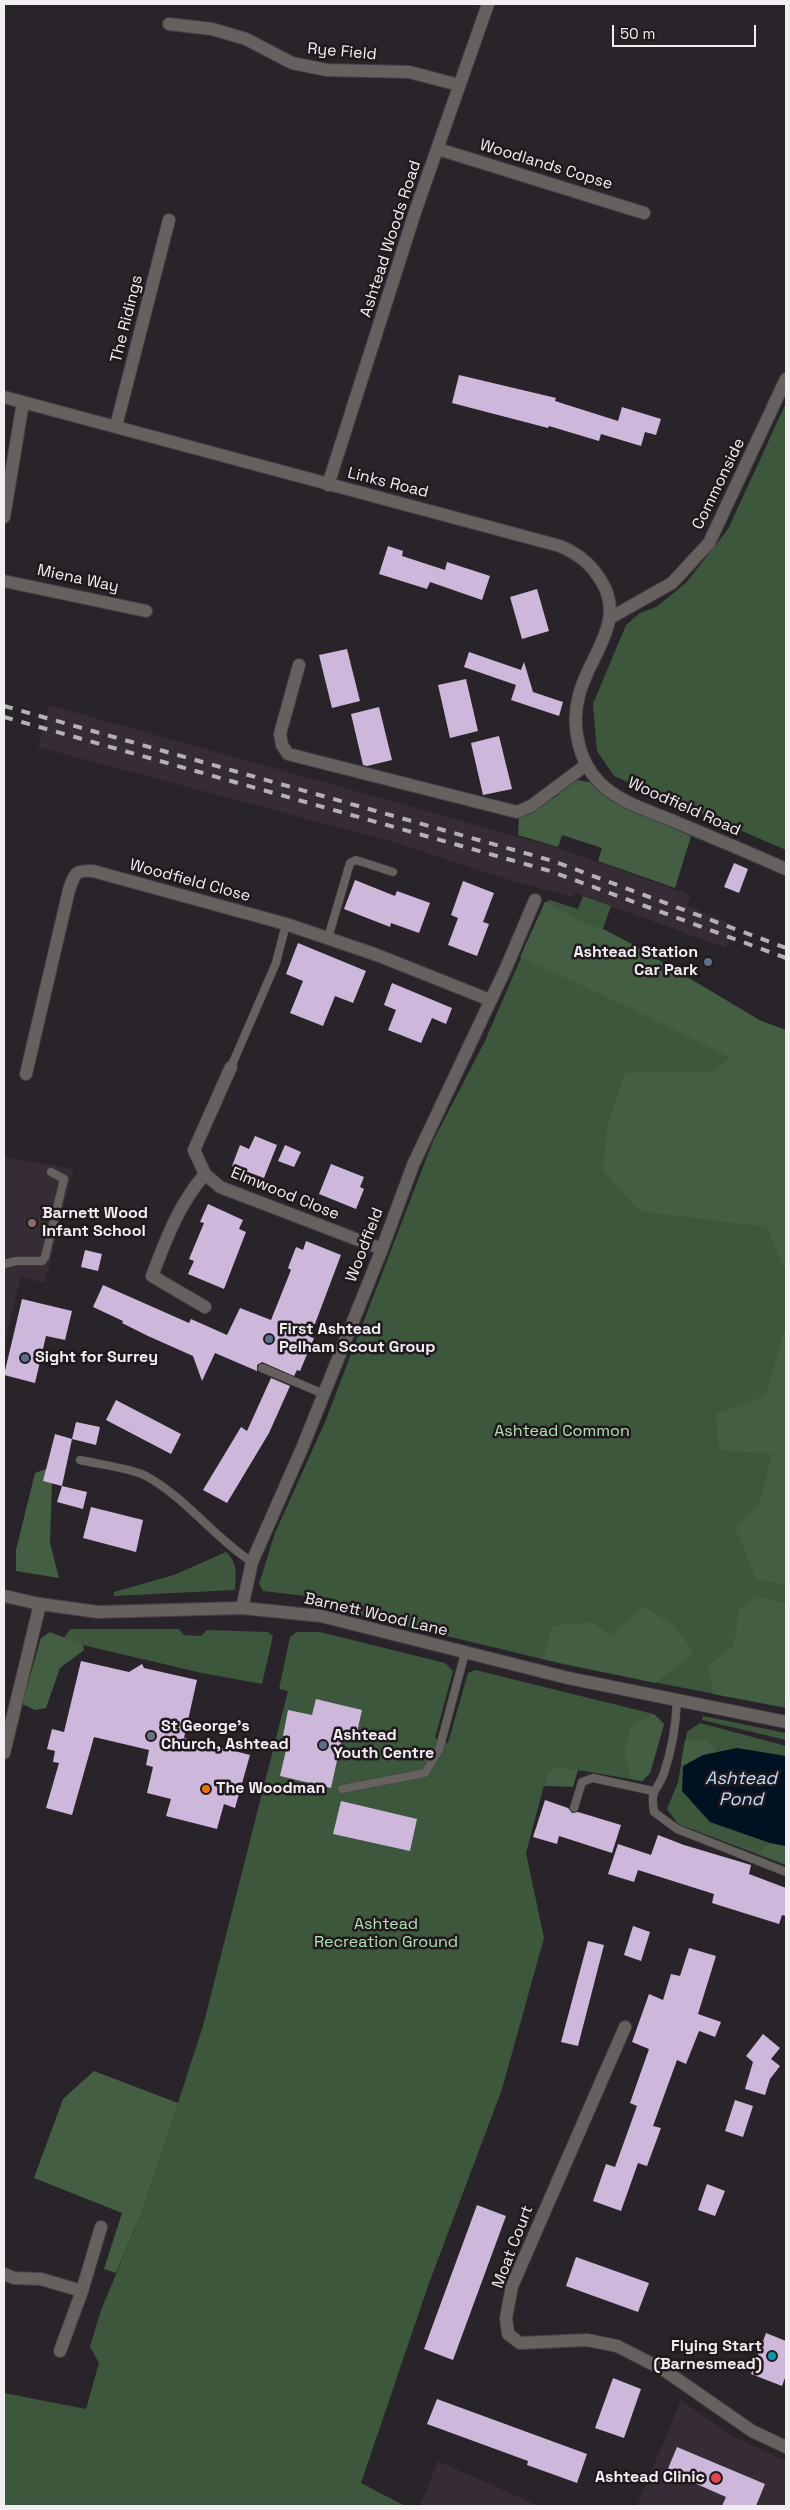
<!DOCTYPE html>
<html>
<head>
<meta charset="utf-8">
<style>
	body { margin:0 }
	#map { position:relative; width:790px; height:2510px; overflow:hidden; background:#292429; font-family:"Space Grotesk",sans-serif }
	canvas { display:block }
	.frame { position:absolute; inset:0; border:5px solid #f2eff2; pointer-events:none }
	.scale { position:absolute; left:612px; top:25px; width:144px; height:22px; box-sizing:border-box; border:2px solid #f2eff2; border-top:0; padding-left:6px; font-size:15px; line-height:18px; white-space:nowrap; color:#f2eff2; -webkit-text-stroke:4px #201a1f; paint-order:stroke }
</style>
</head>
<body>
<div id="map">
<canvas width="790" height="2510"></canvas>
<div class="frame"></div>
<div class="scale">50 m</div>
</div>
<script>
const context = document.querySelector('canvas').getContext('2d');
context.lineJoin = 'round';
function fillPath(path, color) { context.fillStyle = color; context.fill(path, 'evenodd'); }
function strokePath(path, color, width, dash) { context.strokeStyle = color; context.lineWidth = width; context.lineCap = dash ? 'butt' : 'round'; context.setLineDash(dash || []); context.stroke(path); }
function drawText(font, color, halo, rows, align = 'center') {
  context.font = font + ' "Space Grotesk",sans-serif'; context.lineWidth = 5; context.setLineDash([]); context.textBaseline = 'middle'; context.strokeStyle = halo; context.fillStyle = color; for (const [text, x, y, turn = 0] of rows) {
    context.save(); context.translate(x, y); context.rotate((+turn || 0) * Math.PI / 180); context.textAlign = isNaN(turn) ? turn : align; if (halo) context.strokeText(text, 0, 0); context.fillText(text, 0, 0); context.restore();
  }
}
fillPath(new Path2D(`
	M49,705L558,848L691,895L687,906L735,925L726,948L575,893L573,897L513,881L393,842L38,747Z
	M4,1157L73,1169L45,1283L21,1277L4,1344Z
	M681,2400L732,2436L786,2461V2506H637Z
	M438,2461L539,2506H420Z`), '#362c35');
fillPath(new Path2D(`
	M786,403V850L614,776L597,751L593,704L626,625L640,613L656,607L686,583L728,529Z
	M583,896L611,906L603,929L761,1021L786,1030V1708L567,1665L339,1610L323,1598L263,1591L259,1584L275,1533L325,1422L433,1141L485,1041L545,902L550,900L578,909Z
	M226,1552C238,1564 236,1574 235,1590L114,1596V1592L174,1575Z
	M70,1629H179L184,1635L201,1636L207,1630L268,1632L273,1636L262,1684L202,1673L74,1643L64,1638Z
	M297,1632H320L445,1663L453,1671L435,1738L448,1743L468,1673L475,1670L654,1714L664,1724L650,1773L642,1781L554,1766L547,1774L526,1853L544,1938L502,2089L428,2286L361,2483L405,2506H4V2393L86,2409L99,2363L90,2347L101,2310L143,2210L203,2026L288,1691L279,1689L290,1637Z
	M703,1716L786,1733V1740L702,1720Z
	M700,1723L786,1746V1865L678,1824L667,1809L678,1782L687,1732Z`), '#3c573c');
fillPath(new Path2D(`
	M577,780L595,783L611,801L691,836L675,888L598,861L602,848L562,835L558,847L518,835L519,816L554,798Z
	M545,902L584,923L603,929L632,944L761,1021L786,1030V1271L766,1227L639,1211L603,1170L607,1127L625,1073L713,1071L731,1058L634,1010L520,957Z
	M786,1326V1585L756,1579L735,1528L759,1505L772,1454L719,1450L716,1414L765,1396Z
	M46,1469L52,1483L50,1543L59,1578L16,1571V1550L35,1473Z
	M757,1596L786,1603V1695L783,1707L713,1694L708,1666L734,1645L739,1608Z
	M643,1606L673,1625L694,1653L655,1683L543,1659L552,1626L592,1622L611,1636Z
	M50,1632L83,1645L84,1650L60,1668L46,1708L35,1710L22,1704L41,1638Z
	M654,1714L664,1724L650,1773L642,1781L631,1779L624,1752L631,1725Z
	M685,1740H707L717,1752L703,1755L683,1766L681,1763Z
	M554,1766L578,1770L573,1787L544,1786L547,1774Z
	M770,1843L786,1846V1865L758,1854Z
	M94,2071L178,2103L143,2210L116,2273L104,2269L122,2213L34,2178L63,2099Z`), '#435e43');
fillPath(new Path2D(`
	M737,1748L786,1756V1846L770,1843L710,1822L682,1791L683,1766L703,1755Z`), '#001121');
fillPath(new Path2D(`
	M459,375L556,398L555,401L618,421L622,407L661,419L656,435L645,432L641,446L601,434L599,441L549,426L548,428L452,403Z
	M388,546L403,551L402,556L445,570L447,562L490,576L482,600L430,582L427,589L379,574Z
	M537,589L549,631L522,639L510,597Z
	M347,649L360,701L332,708L319,655Z
	M469,652L521,670L524,662L533,692L563,702L559,716L511,700L516,685L464,667Z
	M466,679L478,731L450,738L438,685Z
	M379,707L392,760L367,766L363,765L351,714Z
	M499,736L512,789L483,795L471,743Z
	M734,863L748,869L739,893L724,887Z
	M355,880L395,896L397,891L430,903L419,933L391,923L390,927L344,909Z
	M463,881L494,893L483,922L489,924L477,956L448,945L458,918L451,915Z
	M298,943L366,971L353,1003L335,996L323,1026L290,1013L303,981L286,974Z
	M392,983L452,1008L446,1024L432,1018L421,1043L388,1030L396,1010L384,1005Z
	M255,1136L277,1145L264,1178L232,1166L240,1145L249,1149Z
	M285,1145L301,1152L294,1167L278,1161Z
	M331,1164L364,1177L360,1187L364,1189L356,1209L319,1194Z
	M208,1204L243,1220L239,1229L246,1232L224,1289L188,1274L194,1261L189,1259L204,1223L200,1222Z
	M306,1241L341,1255L310,1337L314,1338L300,1371L297,1370L294,1376L262,1362L257,1365V1371L215,1353L202,1381L193,1356L148,1336L122,1323L123,1321L93,1307L103,1285L189,1323L191,1319L227,1335L240,1308L271,1320L291,1270L288,1268L296,1247L303,1250Z
	M85,1250L102,1254L98,1271L81,1267Z
	M22,1299L72,1311L65,1340L46,1336L35,1383L4,1375Z
	M271,1378L290,1386L269,1433L227,1503L203,1490L241,1427L247,1431Z
	M116,1400L181,1434L171,1454L106,1420Z
	M76,1422L100,1427L96,1445L72,1439Z
	M55,1434L72,1439L62,1486L87,1492L83,1509L57,1502L62,1486L43,1481Z
	M91,1507L143,1520L136,1552L83,1538Z
	M81,1661L129,1672L142,1664L144,1668L197,1680L184,1738L250,1755L235,1808L224,1804L217,1829L166,1816L171,1799L147,1793L153,1767L146,1765L149,1750L94,1737L72,1815L46,1808L59,1763L53,1762L55,1751L47,1749L52,1729L64,1732Z
	M316,1699L362,1710L355,1741L342,1738L331,1788L280,1776L289,1737L283,1736L288,1710L312,1715Z
	M545,1800L568,1808L572,1813L578,1812L621,1825L612,1853L559,1836L557,1844L533,1837Z
	M341,1801L417,1819L410,1851L333,1834Z
	M658,1835L684,1845L751,1865L749,1874L786,1888V1916L782,1915L779,1924L712,1903L714,1894L638,1870L634,1882L608,1874L618,1844L651,1855Z
	M633,1926L650,1932L641,1961L624,1955Z
	M588,1941L604,1945L578,2046L561,2042Z
	M689,1948L716,1956L698,2014L721,2022L715,2037L699,2031L686,2064L677,2060L653,2126L661,2128L647,2166L638,2163L621,2211L593,2201L606,2164L615,2167L637,2106L630,2103L649,2049L632,2042L649,1994L663,2000L671,1974L680,1976Z
	M763,2034L780,2048L771,2059L780,2066L770,2079L765,2095L745,2089L753,2062L746,2056Z
	M735,2100L753,2106L743,2137L725,2131Z
	M707,2184L725,2191L715,2216L698,2210Z
	M477,2205L506,2216L453,2360L424,2349Z
	M576,2257L649,2283L638,2312L566,2286Z
	M766,2333L786,2341V2375L782,2386L751,2374Z
	M613,2378L641,2389L624,2438L595,2428Z
	M437,2399L587,2454L577,2483L527,2465L528,2461L427,2424Z
	M677,2447L765,2484L756,2506H722L726,2497L667,2471Z`), '#cdb7db');
const service = new Path2D(`
	M328,938L350,863L356,860L393,872
	M231,1067L276,963L286,924
	M4,1264L16,1261H42L45,1257L64,1179L51,1172
	M262,1368L324,1394
	M80,1460C97,1464 130,1468 144,1475C186,1497 213,1537 252,1562
	M677,1700C676,1725 672,1749 664,1773C657,1793 650,1787 654,1812L677,1829L786,1872
	M342,1789L425,1773L439,1750L465,1653
	M574,1808L582,1782L593,1778L653,1791`);
const minor = new Path2D(`
	M169,24L212,29L246,39L292,63L327,70L409,72L459,85
	M438,149L644,213
	M4,397L560,546C578,554 589,562 600,579C628,621 589,655 579,695C571,725 578,761 600,783C619,802 647,810 671,820C709,836 748,852 786,869
	M116,426L169,220
	M328,485L415,212L488,4
	M4,517L23,402
	M4,581L146,611
	M610,618L672,583L709,543L786,379
	M299,665L280,734L282,745L288,754L517,812L531,806L586,765
	M231,1067L194,1150L205,1174L220,1187L382,1249
	M26,1074L69,890C75,874 74,870 93,871L286,924L377,955L490,1000
	M205,1174C179,1204 166,1239 152,1276L205,1307
	M242,1608L252,1562L303,1446L382,1249L413,1165L506,968L535,900
	M4,1753L40,1604
	M625,2027L512,2286L506,2318L508,2334L520,2343L587,2340L617,2346L664,2370L752,2431L786,2447
	M4,2274L14,2278L41,2279L82,2291
	M60,2351L82,2291L101,2227`);
const tertiary = new Path2D(`
	M4,1596L40,1604L98,1612L242,1608L321,1616L568,1678L786,1722`);
strokePath(service, '#454045', 9);
strokePath(minor, '#454045', 14);
strokePath(tertiary, '#454045', 14);
strokePath(service, '#64615e', 8);
strokePath(minor, '#64615e', 12);
strokePath(tertiary, '#64615e', 12);
strokePath(new Path2D(`
	M4,706L553,861L786,948
	M4,717L550,871L786,958`), '#b4b1b4', 4, [9, 9]);
for (const [x, y, r, color] of [
	[708,962,5,"#5c6f8a"],
	[32,1223,5,"#8d6e63"],
	[269,1339,5,"#5c6f8a"],
	[25,1358,5,"#5c6f8a"],
	[151,1736,5,"#6b7280"],
	[323,1745,5,"#5c6f8a"],
	[206,1789,5,"#e8710a"],
	[772,2356,5,"#0f9aa8"],
	[716,2478,6,"#e0444e"]
]) { const dot = new Path2D(); dot.arc(x, y, r, 0, 2 * Math.PI); context.fillStyle = color; context.fill(dot); strokePath(dot, '#201a1f', 2); }
drawText('16px', '#f2eff2', '#201a1f', [
	["Rye Field",342,52,5],
	["Woodlands Copse",546,165,17],
	["Ashtead Woods Road",391,239,-72],
	["The Ridings",127,319,-76],
	["Links Road",388,483,14],
	["Commonside",719,484,-64],
	["Miena Way",78,579,12],
	["Woodfield Road",684,807,24],
	["Woodfield Close",190,881,15],
	["Elmwood Close",285,1194,22],
	["Woodfield",365,1245,-69],
	["Barnett Wood Lane",376,1615,13],
	["Moat Court",513,2247,-69]
]);
drawText('bold 16px', '#f2eff2', '#201a1f', [
	["Ashtead Station",698,953,"right"],
	["Car Park",698,971,"right"],
	["Barnett Wood",42,1214],
	["Infant School",42,1232],
	["First Ashtead",279,1330],
	["Pelham Scout Group",279,1348],
	["Sight for Surrey",35,1358],
	["St George's",161,1727],
	["Church, Ashtead",161,1745],
	["Ashtead",333,1736],
	["Youth Centre",333,1754],
	["The Woodman",216,1789],
	["Flying Start",762,2347,"right"],
	["(Barnesmead)",762,2365,"right"],
	["Ashtead Clinic",705,2478,"right"]
], 'left');
drawText('16px', '#b2e4b2', '#201a1f', [
	["Ashtead Common",562,1432],
	["Ashtead",386,1925],
	["Recreation Ground",386,1943]
]);
drawText('italic 18px', '#bedefa', '#201a1f', [
	["Ashtead",741,1779],
	["Pond",741,1800]
]);
</script>
</body>
</html>
